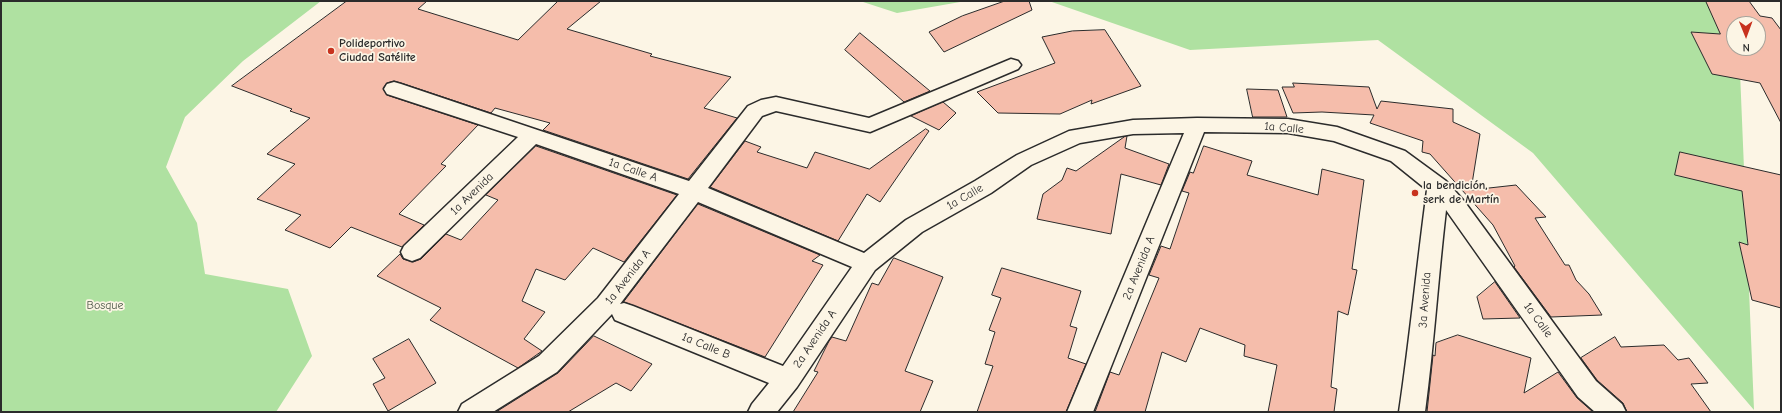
<!DOCTYPE html>
<html>
<head>
<meta charset="utf-8">
<style>
	body { margin:0 }
	#map { position:relative; width:1782px; height:413px; overflow:hidden; background:#fcf5e5; font-family:"Comic Neue",sans-serif }
	canvas { display:block }
	.frame { position:absolute; inset:0; border:2px solid #2b2b2b; pointer-events:none }
	.north { position:absolute; left:1726px; top:16px; width:40px; height:40px; box-sizing:border-box; background:#fcf5e5; border:1px solid #a8a49b; border-radius:50%; rotate:179deg; font-size:11px; font-weight:700; line-height:16px; text-align:center; color:#2b2b2b }
	.north::after { content:''; display:block; margin:auto; width:14px; height:18px; background:#c8321e; clip-path:polygon(50% 0,100% 100%,50% 72%,0 100%) }
</style>
</head>
<body>
<div id="map">
<canvas width="1782" height="413"></canvas>
<div class="frame"></div>
<div class="north">N</div>
</div>
<script>
const context = document.querySelector('canvas').getContext('2d');
context.lineJoin = 'round';
function fillPath(path, color) { context.fillStyle = color; context.fill(path, 'evenodd'); }
function strokePath(path, color, width, dash) { context.strokeStyle = color; context.lineWidth = width; context.lineCap = dash ? 'butt' : 'round'; context.setLineDash(dash || []); context.stroke(path); }
function drawText(font, color, halo, rows, align = 'center') {
  context.font = font + ' "Comic Neue",sans-serif'; context.lineWidth = 3.5; context.setLineDash([]); context.textBaseline = 'middle'; context.strokeStyle = halo; context.fillStyle = color; for (const [text, x, y, turn = 0] of rows) {
    context.save(); context.translate(x, y); context.rotate((+turn || 0) * Math.PI / 180); context.textAlign = isNaN(turn) ? turn : align; if (halo) context.strokeText(text, 0, 0); context.fillText(text, 0, 0); context.restore();
  }
}
fillPath(new Path2D(`
	M1,1H321L243,61L185,117L166,167L197,223L205,274L288,289L312,356L276,412H1Z
	M860,1H966L897,13Z
	M1049,1H1737L1734,24V48H1739L1754,410L1533,153L1378,40L1190,50Z`), '#afe1a1');
const building = new Path2D(`
	M347,1H427L418,9L518,40L558,1H601L567,29L652,54L650,56L731,77L704,108L737,118L688,179L543,130L550,123L495,108L491,113L401,83L394,81L387,83L383,88L387,95L478,125L441,164L446,166L399,214L424,225L402,247L351,227L330,248L285,230L301,215L257,199L295,164L267,154L310,118L290,111L292,109L232,86Z
	M1005,1H1029L1032,10L944,52L929,32L962,16Z
	M1706,1H1749L1760,16L1772,18L1781,30V123L1760,83L1712,74L1691,32L1720,34ZM1734,24H1758V48H1734Z
	M1105,30L1141,86L1091,104L1092,100L1060,114L998,113L977,92L1055,63L1042,37L1072,31Z
	M860,33L930,91L904,102L845,50Z
	M1293,83L1369,87L1377,109L1381,101L1453,109V122L1480,134L1471,190L1516,185L1546,217L1535,218L1565,265H1569L1576,280L1589,294L1602,315L1551,317L1514,267L1515,266L1493,225L1430,154L1422,152L1423,141L1370,123L1374,115L1322,112L1293,113L1282,87H1294Z
	M1247,89L1278,90L1287,117H1253Z
	M943,102L956,113L939,130L911,116Z
	M926,129L929,131L880,202L867,194L838,241L710,187L745,141L761,147L757,152L807,168L815,152L869,169Z
	M1127,136L1125,148L1169,164L1161,185L1121,174L1111,234L1037,219L1043,194L1062,180L1067,168L1076,171L1124,137Z
	M536,146L677,195L624,262L593,248L565,280L536,269L522,301L545,312L524,339L542,351L518,368L430,320L441,308L377,276L400,254L403,259L413,262L421,259L446,234L461,240L498,200L486,195Z
	M1204,146L1252,161L1247,175L1318,195L1322,169L1364,180L1352,269L1357,270L1348,315L1338,311L1331,387L1337,389L1334,412H1268L1277,365L1244,356L1245,345L1200,328L1186,362L1162,352L1145,412H1095L1110,372L1119,375L1159,278L1149,275L1161,246L1170,249L1189,193L1182,191L1190,172L1193,173Z
	M1680,152L1781,175V308L1752,300L1739,242L1748,245L1742,191L1675,175Z
	M698,204L820,255L812,261L823,265L765,357L624,302Z
	M894,258L943,277L905,371L933,381L920,412H793L818,372L814,371L829,341L832,337L846,341L872,283L878,285Z
	M1002,268L1081,291L1070,326L1077,328L1068,358L1086,364L1066,412H977L993,366L985,364L995,332L989,330L1001,298L992,295Z
	M1495,282L1520,318L1483,319L1477,297Z
	M1458,335L1531,358L1524,393L1558,372L1577,398L1593,412H1427L1433,355L1435,356L1436,343Z
	M594,336L652,364L631,391L616,383L568,412H496L558,373Z
	M1615,337L1621,347L1664,345L1678,360L1689,358L1708,383L1691,384L1711,412H1627L1623,403L1597,380L1581,358Z
	M409,339L436,383L388,411L373,384L385,378L373,359Z`);
fillPath(building, '#f5bdab');
strokePath(building, '#2b2b2b', 1);
const minor = new Path2D(`
	M1011,59L1018,61L1021,65L1018,69L870,132L776,111L762,116L708,188L864,253L906,220L975,181L1017,155L1069,131L1133,120L1197,118L1288,119L1337,127L1405,151L1446,181L1464,201L1596,381L1622,404L1626,412H1595L1578,397L1446,210C1438,278 1434,345 1425,412H1399C1410,338 1417,264 1427,190L1391,161L1334,141L1288,133L1204,132L1093,412H1067L1184,133L1133,134L1080,143L1031,165L991,193L922,232L875,270L797,387L777,412H748L752,404L769,383L615,320L612,314L557,372L493,412H458L462,404L539,356L598,298L679,194L536,144L420,258L412,261L404,258L401,252L404,246L518,137L387,94L384,89L387,84L394,82L401,84L689,181L748,106L761,100L776,97L869,118ZM698,202L852,267L783,366L633,306L624,303L620,304Z`);
strokePath(minor, '#2b2b2b', 3);
fillPath(minor, '#fcf5e5');
for (const [x, y, r, color] of [
	[331,51,4,"#c8321e"],
	[1415,193,4,"#c8321e"]
]) { const dot = new Path2D(); dot.arc(x, y, r, 0, 2 * Math.PI); context.fillStyle = color; context.fill(dot); strokePath(dot, '#fcf5e5', 1.5); }
drawText('bold 12px', '#2b2b2b', '#fcf5e5', [
	["Polideportivo",339,44],
	["Ciudad Satélite",339,58],
	["la bendición,",1423,186],
	["serk de Martín",1423,200]
], 'left');
drawText('12px', '#2b2b2b', '#fcf5e5', [
	["1a Calle",1284,128,5],
	["1a Calle A",633,170,19],
	["1a Avenida",472,194,-44],
	["1a Calle",965,197,-30],
	["2a Avenida A",1139,268,-68],
	["1a Avenida A",628,277,-52],
	["3a Avenida",1425,300,-86],
	["1a Calle",1538,320,54],
	["2a Avenida A",815,339,-56],
	["1a Calle B",706,346,22]
]);
drawText('12px', '#4c5848', '#fcf5e5', [
	["Bosque",105,306]
]);
</script>
</body>
</html>
